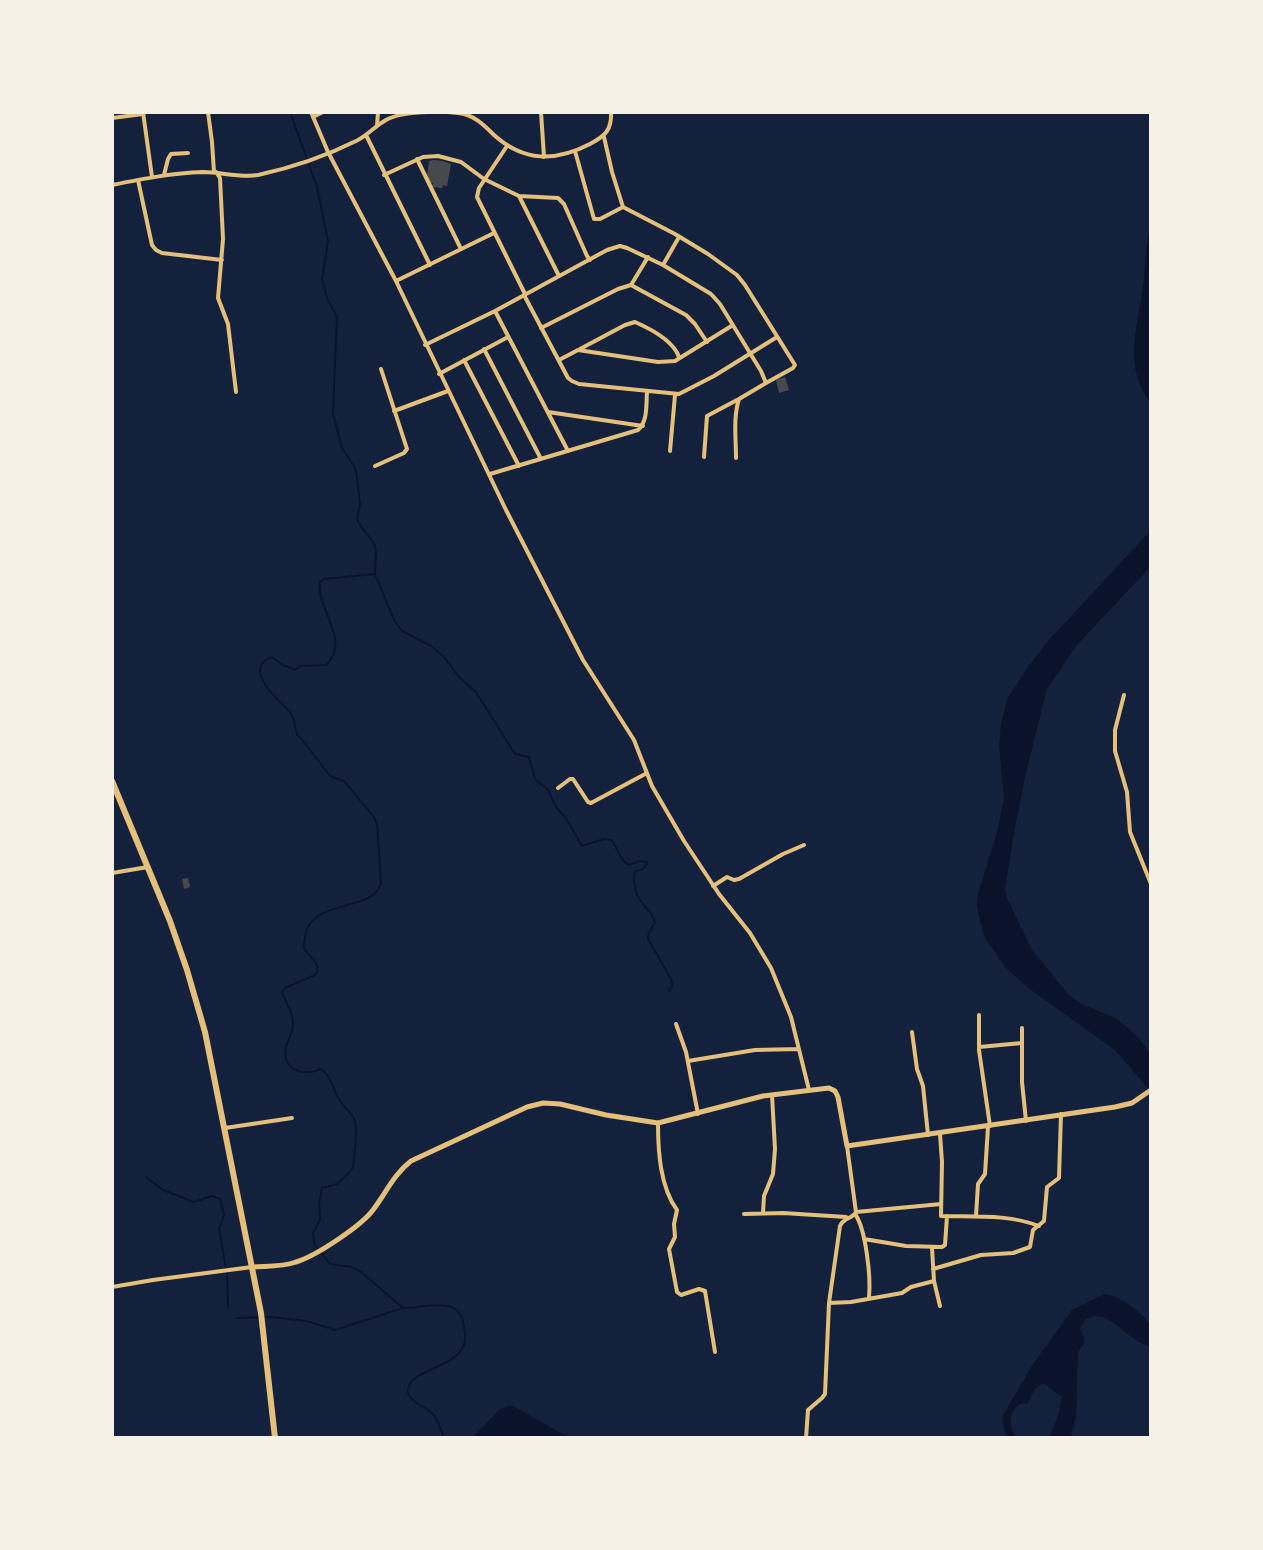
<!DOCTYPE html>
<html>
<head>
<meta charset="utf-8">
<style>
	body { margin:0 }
	#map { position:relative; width:1263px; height:1550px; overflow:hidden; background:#14213d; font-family:Barlow,sans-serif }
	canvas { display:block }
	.frame { position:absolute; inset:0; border:114px solid #f6f1e7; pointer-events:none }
</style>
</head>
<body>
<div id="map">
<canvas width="1263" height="1550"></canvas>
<div class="frame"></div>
</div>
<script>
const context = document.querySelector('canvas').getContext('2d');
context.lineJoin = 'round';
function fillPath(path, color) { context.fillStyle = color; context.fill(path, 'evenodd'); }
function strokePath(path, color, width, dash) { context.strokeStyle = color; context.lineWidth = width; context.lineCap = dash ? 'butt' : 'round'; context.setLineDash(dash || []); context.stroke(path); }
fillPath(new Path2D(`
	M1151,228V354L1149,364L1151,403C1120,364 1140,321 1144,277C1146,261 1145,243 1151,228Z
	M1151,530V566L1077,645L1047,689L1026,773L1014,833L1005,890L1007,898L1032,950L1069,995L1082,1004L1117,1019L1135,1034L1151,1054V1092L1115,1050L1031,990L1005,967L985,938L979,918L977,905L978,893L996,836L1004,799L999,745L1001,723L1007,699L1027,668L1049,640Z
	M1104,1294C1121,1295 1139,1312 1151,1324V1347C1145,1345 1138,1342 1133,1338C1118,1328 1106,1310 1086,1319L1080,1328L1084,1338V1344L1078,1352L1076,1418L1070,1438H1049L1058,1416L1062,1397L1043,1383L1035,1389L1027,1404L1022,1403C1008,1410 1008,1426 1016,1438H1007L1002,1420L1003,1415L1033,1364L1072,1310Z
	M508,1406H513L566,1436V1438H472L500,1409Z`), '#0b132b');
strokePath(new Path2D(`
	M290,112L317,187L328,241L322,280L327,298L337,317L333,413L342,448L355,468L357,477L360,503L357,519L362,528L374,543L376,552L375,574L394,620L402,631L431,646L444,657L459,677L476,692L515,754L529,757L535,779L548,790L556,807L565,817L582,846L604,839L612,840L622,859L628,865L640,861L647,862C646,869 642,870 636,871L634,874C634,883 635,893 640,900C646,909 653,912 655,923L649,932L648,939L671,979L672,986L669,991
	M375,574L324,579L320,582C316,609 352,641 326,665L300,666L295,670L283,665L272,657C241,668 279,701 289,711C295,717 295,728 297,735L301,738L330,776L344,781L373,816L377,823L381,883C375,909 325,901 310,924C305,930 304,941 304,949C310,957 323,965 315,975L285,988L282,992C285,1003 293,1010 293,1022C294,1032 288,1038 286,1047C281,1070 304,1077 321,1069C332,1076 333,1091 340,1101C345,1108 353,1114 355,1122C358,1135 354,1153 353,1167L350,1172L337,1184L322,1188L319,1204L320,1220L313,1233L314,1244L330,1264L352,1267L361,1272L403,1308C427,1308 461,1294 464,1327C465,1333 466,1339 464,1345C456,1368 408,1370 408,1390C408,1402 427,1407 434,1415C439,1422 441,1431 444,1438
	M146,1177L163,1190L194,1202L212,1196L220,1199L224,1215L219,1229L227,1275L228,1307
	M237,1318L270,1317L289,1319L307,1321L335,1330L403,1308`), '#0b132b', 2);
fillPath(new Path2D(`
	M434,160L443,161L451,164L447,186L443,185L442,188L432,187L433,183H430L427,176L429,161Z
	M785,377L789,390L779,393L776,380Z
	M188,878L190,887L184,889L182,879Z`), '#48494c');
strokePath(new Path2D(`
	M143,112L152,177
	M208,112L212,142L214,172
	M311,112L328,152L396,281L506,510L583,660L634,740L652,786L684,841L719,894L750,933L771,968L791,1017L809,1090
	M541,112L544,157
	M313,117L323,112
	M112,118L143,114
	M377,126L378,112
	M366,135L430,265
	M604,137L612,172L623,207L675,234L708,254L737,275L745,285L795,365L793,368L766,383
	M507,146L479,188L477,197L525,294
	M575,151L594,219H600L623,207
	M417,159L461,249
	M216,172L220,178L223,239L218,298L228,324L236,392
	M164,175L168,159L171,154L188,153
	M384,175L423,157L438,156L461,162L484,179L519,196L558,198L564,204L587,256L590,260
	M138,180L152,245L156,250L162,253L222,260
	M112,185C142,179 172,173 203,172C221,172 240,178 258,175C290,168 326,156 356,141C367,136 375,126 386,120C402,111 440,111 458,113C473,114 484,125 494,135C524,162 555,162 590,144C605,136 612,130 611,112
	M519,196L559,276
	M663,265L679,237
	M396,281L494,233
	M631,285L648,257
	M524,295L568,378L572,381L579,384L679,394L714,376L777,337
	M495,311L568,451
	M541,328L618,289L631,285L686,315L695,324L707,342
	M425,345L495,311L607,250L620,246L627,248L663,265L711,294L720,304L761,371L766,383L739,399C733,417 736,439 736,458
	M484,349L541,459
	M580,349L625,325L635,322C651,329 673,340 679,357
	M464,360L519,466
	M559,360L578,350L658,362L675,361L733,325
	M439,374L508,337
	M394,411L448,391
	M548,412L643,426
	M670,451L675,395
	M704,457L707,416L737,400
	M375,466L404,453L407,449L381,369
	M490,474L638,430C648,421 646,405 647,392
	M1124,695L1115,730V751L1127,792L1130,832L1151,884
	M558,788L570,779H573L588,802L591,803L647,773
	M112,873L148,867
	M713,886L727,877L734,880L739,879L783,854L804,845
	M979,1015V1050L990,1126
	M676,1024L686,1052L698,1114
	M1022,1028V1082L1026,1121
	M912,1032L917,1069L923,1086L928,1135
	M979,1047L1022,1043
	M688,1061L755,1050L799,1049
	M658,1123C658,1151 660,1187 677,1210L674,1224L675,1237L669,1249L677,1292L681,1295L699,1289L705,1291L715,1352
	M225,1128L292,1118
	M940,1134L942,1162L941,1216C974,1217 1008,1214 1039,1226
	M856,1212L941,1204
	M763,1213L764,1196L773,1174L775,1149L772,1095
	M744,1214L783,1213L846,1217
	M855,1214C866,1229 871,1278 869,1297
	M976,1216L978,1184L985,1174L988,1127
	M864,1239L906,1246L942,1247L945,1245L947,1216
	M932,1248L934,1281L940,1306
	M933,1269L981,1255L1013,1253L1030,1247L1033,1230L1044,1221L1047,1187L1059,1178L1061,1114
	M112,1287L153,1280L252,1267
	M829,1303L851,1302L902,1293L911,1287L934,1281
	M806,1438L808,1410L822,1398L825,1394L829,1303L840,1226C843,1218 852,1219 856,1212L847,1146`), '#e5c07b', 4);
strokePath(new Path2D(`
	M253,1267C268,1266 282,1267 296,1262C316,1256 361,1226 373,1210C386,1193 394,1174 411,1161L527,1107L543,1103L560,1104L606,1115L658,1123L763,1096L829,1088L835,1091L838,1097L847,1146L1115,1107L1132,1103L1151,1090`), '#e5c07b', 5);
strokePath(new Path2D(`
	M112,781L170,921L187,970L205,1032L261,1313L275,1438`), '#e5c07b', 6);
</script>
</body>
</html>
